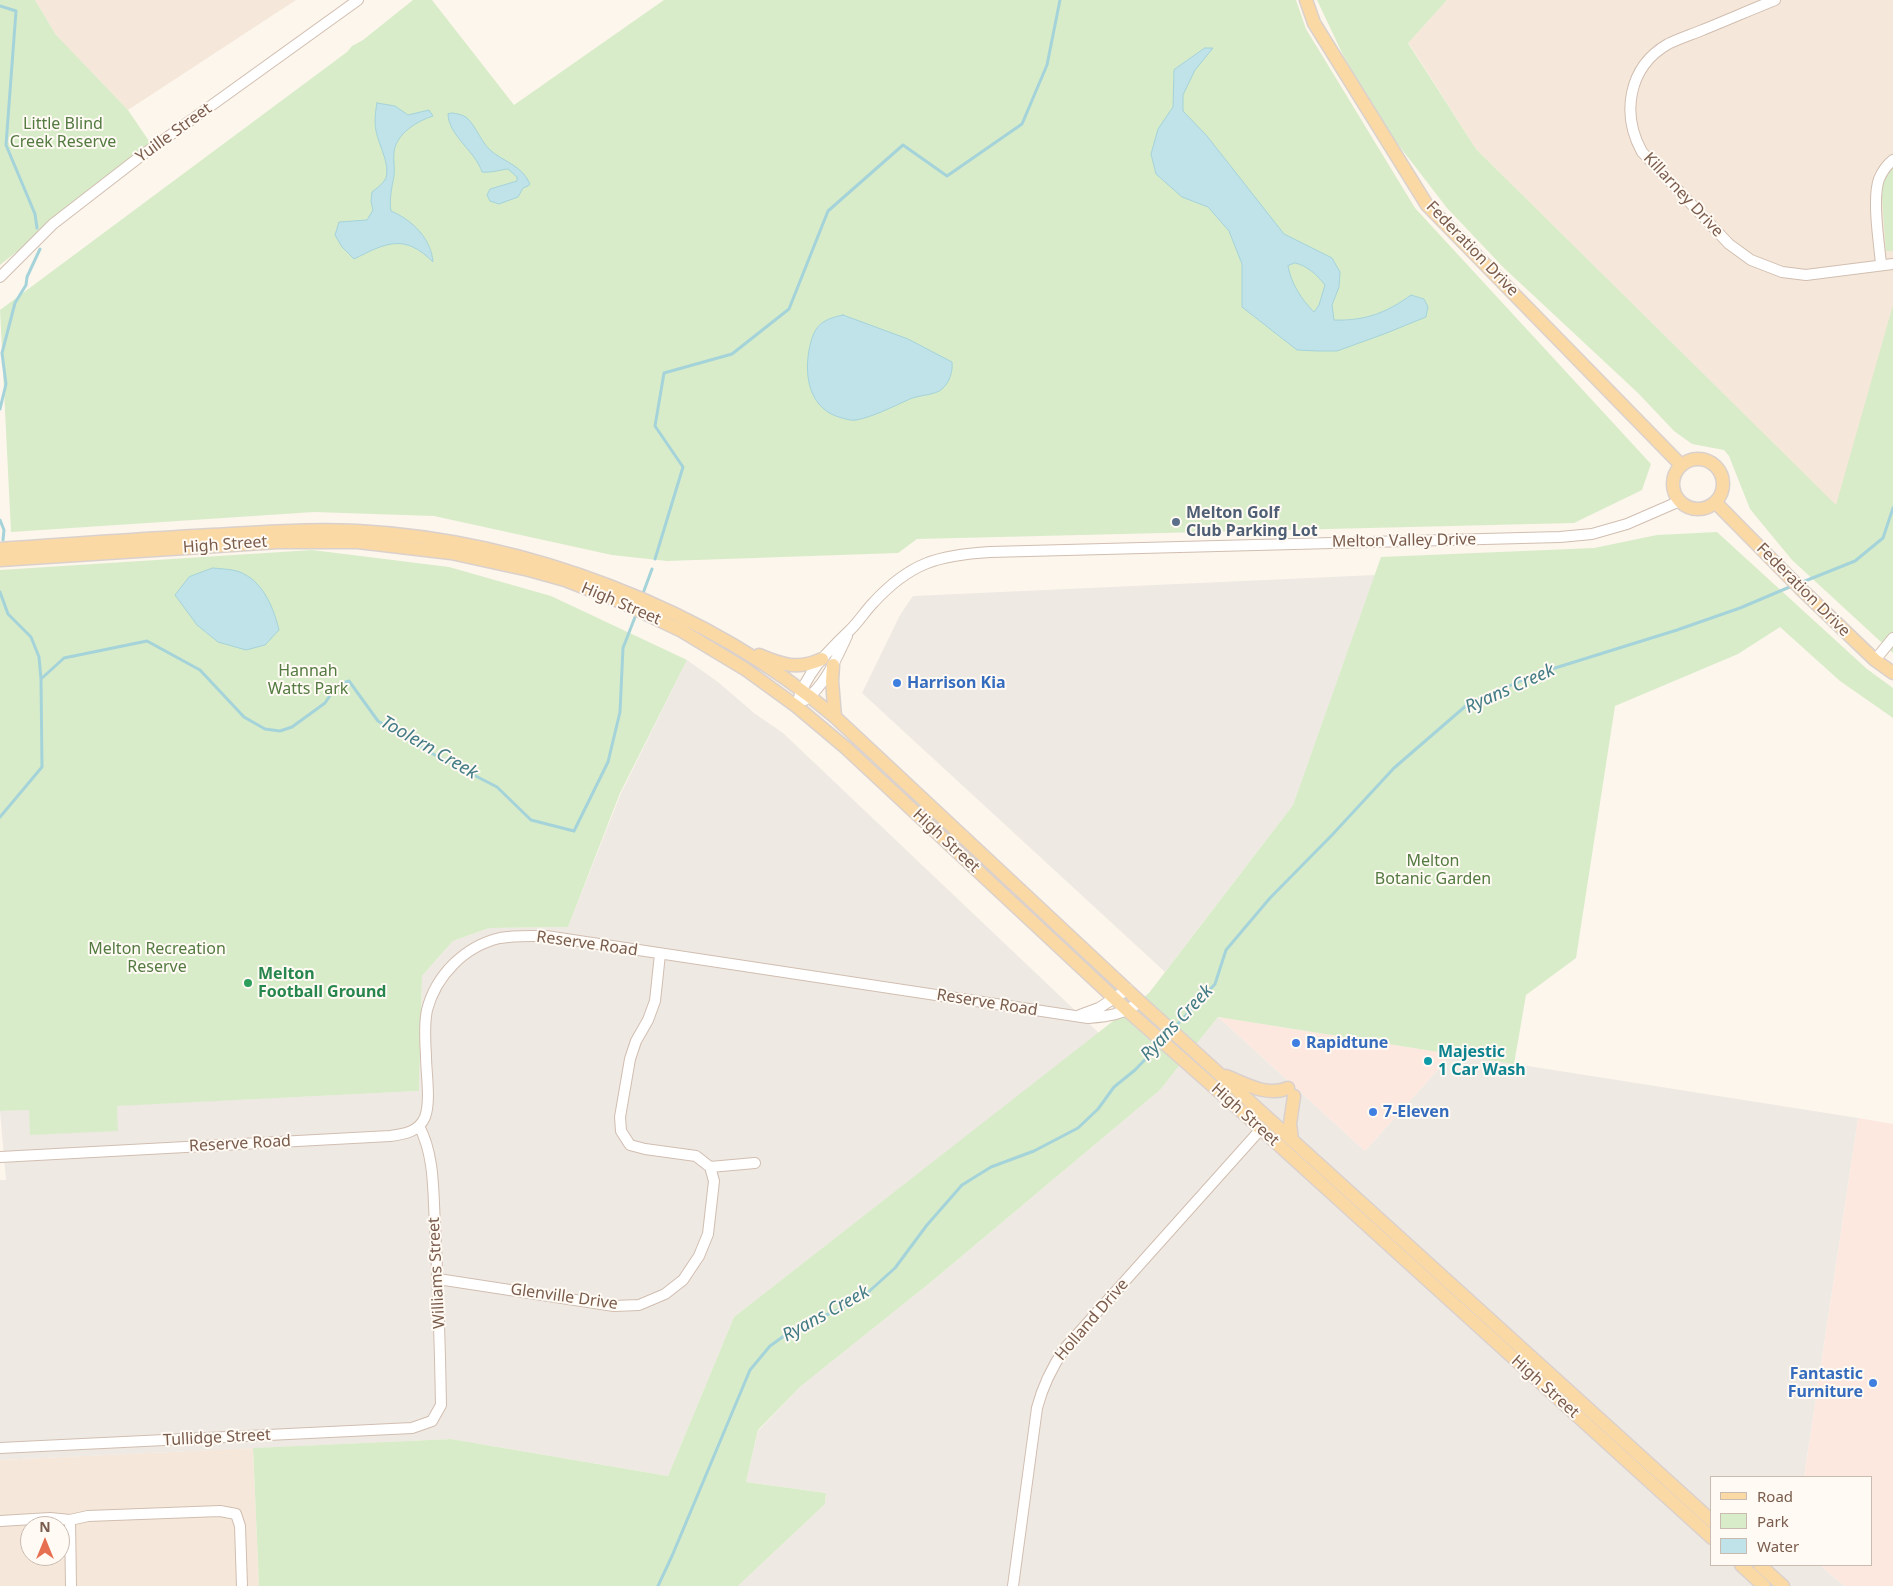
<!DOCTYPE html>
<html>
<head>
<meta charset="utf-8">
<style>
	body { margin:0 }
	#map { position:relative; width:1893px; height:1586px; overflow:hidden; background:#fdf6ec; font-family:"Noto Sans",sans-serif }
	canvas { display:block }
	.legend { position:absolute; left:1710px; top:1476px; width:162px; height:90px; box-sizing:border-box; background:#fffaf3; border:1px solid #cabbb1; margin:0; padding:6px 9px; list-style:none; font-size:15px; color:#7a5c4d }
	.legend li { display:flex; align-items:center; gap:10px; height:25px }
	.legend b { width:25px; border:1px solid #cabbb1 }
	.north { position:absolute; left:20px; top:1516px; width:50px; height:50px; box-sizing:border-box; background:#fffaf3; border:1px solid #cabbb1; border-radius:50%; rotate:0deg; font-size:14px; font-weight:700; line-height:20px; text-align:center; color:#7a5c4d }
	.north::after { content:''; display:block; margin:auto; width:18px; height:22px; background:#e76f51; clip-path:polygon(50% 0,100% 100%,50% 72%,0 100%) }
</style>
</head>
<body>
<div id="map">
<canvas width="1893" height="1586"></canvas>
<ul class="legend">
<li><b style="height:6px;background:#fbd9a5"></b>Road</li>
<li><b style="height:14px;background:#d8ecc9"></b>Park</li>
<li><b style="height:14px;background:#bfe3e8"></b>Water</li>
</ul>
<div class="north">N</div>
</div>
<script>
const context = document.querySelector('canvas').getContext('2d');
context.lineJoin = 'round';
function fillPath(path, color) { context.fillStyle = color; context.fill(path, 'evenodd'); }
function strokePath(path, color, width, dash) { context.strokeStyle = color; context.lineWidth = width; context.lineCap = dash ? 'butt' : 'round'; context.setLineDash(dash || []); context.stroke(path); }
function drawText(font, color, halo, rows, align = 'center') {
  context.font = font + ' "Noto Sans",sans-serif'; context.lineWidth = 4; context.setLineDash([]); context.textBaseline = 'middle'; context.strokeStyle = halo; context.fillStyle = color; for (const [text, x, y, turn = 0] of rows) {
    context.save(); context.translate(x, y); context.rotate((+turn || 0) * Math.PI / 180); context.textAlign = isNaN(turn) ? turn : align; if (halo) context.strokeText(text, 0, 0); context.fillText(text, 0, 0); context.restore();
  }
}
fillPath(new Path2D(`
	M35,0H296L128,110L57,37Z
	M1447,0H1893V504L1836,506L1476,149L1408,42Z
	M253,1448L259,1586H0V1460ZM30,1526H60V1556H30Z`), '#f5e8da');
fillPath(new Path2D(`
	M1218,1017L1452,1054L1365,1151Z
	M1858,1118L1893,1124V1586H1844L1820,1565H1872V1477H1804Z`), '#fde8e0');
fillPath(new Path2D(`
	M1375,575L1293,805L1165,972L862,693L900,615L913,596Z
	M687,660L718,682L754,713L783,733L1099,1033L734,1317L668,1476L451,1439L0,1460V1180H6L0,1111L419,1091L422,976L453,941L489,928L568,927L621,793Z
	M1218,1017L1365,1151L1452,1054L1858,1118L1804,1477H1712V1565H1820L1844,1586H738L825,1504L826,1493L746,1482L758,1431L800,1387L931,1282L1160,1090Z`), '#efe9e4');
fillPath(new Path2D(`
	M0,0H35L56,35L128,110L151,144L0,265Z
	M413,0H432L514,105L664,0H1296L1306,29L1415,208L1651,464L1642,490L1574,523L917,539L898,553L667,561L612,555L434,516L314,512L11,532L0,310L347,52L352,46L363,40Z
	M1317,0H1447L1408,43L1476,149L1836,505L1893,305V653L1792,560L1750,509L1729,456L1724,450L1692,444L1674,431L1638,393L1504,268L1447,208L1383,125L1343,55Z
	M1893,165V251H1886L1881,184Z
	M1717,532L1867,669L1893,688V718L1840,681L1780,627L1738,654L1615,706L1576,958L1526,995L1514,1064L1218,1017L1160,1090L931,1282L800,1387L758,1430L746,1482L826,1493L825,1504L738,1586H259L253,1448L451,1439L668,1476L734,1317L1149,993L1293,805L1381,557L1594,548L1657,535Z
	M312,550L449,567L551,596L687,660L620,793L568,927L489,928L453,941L422,976L419,1091L117,1106L118,1131L30,1135L29,1110L0,1111V570Z`), '#d8ecc9');
const water = new Path2D(`
	M1205,48H1213L1195,70L1183,95V111L1207,136L1284,234L1332,258L1340,272L1339,287L1332,305L1334,320C1365,321 1386,313 1411,295L1424,299L1428,307L1426,317L1384,334L1337,351H1317L1297,350L1242,307V264L1229,231L1208,207L1182,197L1156,174L1151,154L1158,129L1173,107L1174,70ZM1295,263C1308,266 1317,275 1325,285L1319,305L1314,312C1301,299 1291,283 1288,266Z
	M377,103L395,106L408,115L429,110L433,116C417,121 396,134 394,152C393,160 395,168 394,176C392,187 389,199 391,211C412,220 431,238 433,262C404,233 386,243 354,259L342,247L335,235L339,222L367,220L373,210L371,201L372,192C377,188 383,184 386,178C390,165 380,147 377,135C374,125 375,113 377,103Z
	M453,113C456,114 460,114 464,116C473,120 480,140 489,149C503,162 522,165 530,184L528,186L523,188L518,197L499,204L490,201L487,195L490,189L517,181V177L508,169C499,170 491,173 482,172C476,152 448,135 448,114Z
	M843,315L908,339L952,362C953,371 950,382 942,389C936,395 919,395 910,399C894,406 873,417 856,420C852,421 846,419 842,418C810,410 804,378 809,350C814,326 820,320 843,315Z
	M213,568C222,569 236,569 244,574C264,584 274,609 279,630L265,645L246,650L218,642L197,625L175,595L189,577Z`);
fillPath(water, '#bfe3e8');
strokePath(water, '#a5d3da', 1);
strokePath(new Path2D(`
	M0,6L16,11L6,145L35,214L37,228
	M0,409L6,384L2,353L15,303L26,285L27,277L40,249
	M0,520L4,530L3,540
	M655,559L683,467L655,426L664,373L732,354L789,309L828,211L903,145L947,176L1022,124L1047,65L1060,0
	M1800,583L1855,561L1883,538L1893,508
	M0,592L8,614L31,637L39,657L41,679
	M642,596L652,569
	M0,817L42,767L41,679L64,658L147,641L200,670L244,717L265,729L280,731L292,727L325,703L337,685L349,681L378,721L433,754L497,787L531,820L574,831L608,762L620,712L623,648L637,612
	M1174,1028L1215,984L1226,950L1270,898L1332,835L1394,768L1468,704L1539,673L1677,630L1740,608L1792,586
	M658,1586L672,1556L750,1370L770,1346L798,1326L836,1311L864,1296L895,1268L927,1225L962,1185L991,1167L1034,1151L1078,1128L1098,1109L1114,1087L1135,1070L1160,1044`), '#a5d3da', 3);
const minor = new Path2D(`
	M1775,0C1750,10 1725,21 1700,31C1690,35 1678,39 1668,44C1628,67 1621,114 1642,152L1729,244L1751,260L1782,272L1806,275L1893,264
	M1881,264C1879,242 1872,199 1879,179C1882,172 1888,164 1893,160
	M0,277L53,224L137,159L358,0
	M1875,660L1893,638
	M805,700C825,686 837,657 847,636
	M796,706C806,673 825,654 849,631C858,623 865,611 874,602C910,563 938,555 990,552L1560,537L1592,534L1627,524L1680,501
	M1080,1015L1099,1008L1128,989
	M0,1157L390,1136C404,1134 419,1132 425,1117C431,1101 426,1073 426,1056C425,1041 424,1024 427,1010C436,975 465,946 500,938C515,935 531,936 546,936L1088,1018C1110,1016 1121,1015 1140,1002
	M710,1167L755,1163
	M438,1279L614,1306L639,1305L665,1294L683,1280L699,1256L708,1234L714,1181L710,1167L696,1156L645,1149L630,1145L621,1131L620,1117L630,1059L636,1041L648,1020L655,1001L660,954
	M0,1448L412,1428L432,1421L441,1405C440,1345 438,1286 435,1226C433,1193 435,1156 419,1126
	M70,1520L71,1586
	M0,1521L50,1518L70,1520L88,1516L220,1511L236,1514L240,1526L242,1586
	M1013,1586L1037,1408C1043,1385 1052,1367 1065,1348L1261,1129`);
const major = new Path2D(`
	M1306,0L1314,23L1427,205L1681,465
	M1673 484a25 25 0 1 1 50 0a25 25 0 1 1-50 0Z
	M1716,503L1801,589L1875,660L1893,673
	M0,549C71,544 141,539 212,535C260,532 309,529 357,531C525,540 707,608 835,717L1140,1002L1712,1521
	M0,560L278,542H358L451,553L529,570L565,580L621,602L682,631L745,669L796,706L846,748L1128,1011L1250,1119L1712,1538
	M759,655C782,665 798,670 822,659
	M833,665L832,681L835,717
	M1226,1076C1246,1084 1267,1097 1288,1088
	M1292,1140L1290,1124L1294,1096
	M1741,1565L1764,1586
	M1760,1565L1783,1586`);
strokePath(minor, '#d1beb0', 12);
strokePath(major, '#dad1cd', 15);
strokePath(minor, '#fff', 10);
strokePath(major, '#fbd9a5', 12);
for (const [x, y, r, color] of [
	[1176,522,5,"#5c6f8a"],
	[897,683,5,"#3f7fe0"],
	[248,983,5,"#2e9e5b"],
	[1296,1043,5,"#3f7fe0"],
	[1428,1061,5,"#0f9aa8"],
	[1373,1112,5,"#3f7fe0"],
	[1873,1383,5,"#3f7fe0"]
]) { const dot = new Path2D(); dot.arc(x, y, r, 0, 2 * Math.PI); context.fillStyle = color; context.fill(dot); strokePath(dot, '#fffaf3', 2); }
drawText('16px', '#537a41', '#fffaf3', [
	["Little Blind",63,124],
	["Creek Reserve",63,142],
	["Hannah",308,671],
	["Watts Park",308,689],
	["Melton",1433,861],
	["Botanic Garden",1433,879],
	["Melton Recreation",157,949],
	["Reserve",157,967]
]);
drawText('16px', '#7a5c4d', '#fffaf3', [
	["Yuille Street",174,133,-36],
	["Killarney Drive",1683,195,47],
	["Federation Drive",1472,249,46],
	["Melton Valley Drive",1404,541,-1],
	["High Street",225,545,-4],
	["Federation Drive",1803,590,45],
	["High Street",621,604,23],
	["High Street",946,841,43],
	["Reserve Road",587,944,8],
	["Reserve Road",987,1003,9],
	["High Street",1245,1115,42],
	["Reserve Road",240,1144,-3],
	["Williams Street",437,1273,-93],
	["Glenville Drive",564,1297,8],
	["Holland Drive",1092,1320,-49],
	["High Street",1545,1387,42],
	["Tullidge Street",217,1438,-3]
]);
drawText('bold 16px', '#4e5e75', '#fffaf3', [
	["Melton Golf",1186,513],
	["Club Parking Lot",1186,531]
], 'left');
drawText('bold 16px', '#366cbe', '#fffaf3', [
	["Harrison Kia",907,683],
	["Rapidtune",1306,1043],
	["7-Eleven",1383,1112],
	["Fantastic",1863,1374,"right"],
	["Furniture",1863,1392,"right"]
], 'left');
drawText('bold 16px', '#27864d', '#fffaf3', [
	["Melton",258,974],
	["Football Ground",258,992]
], 'left');
drawText('bold 16px', '#0d838f', '#fffaf3', [
	["Majestic",1438,1052],
	["1 Car Wash",1438,1070]
], 'left');
drawText('italic 18px', '#437c86', '#fffaf3', [
	["Ryans Creek",1510,689,-24],
	["Toolern Creek",429,748,30],
	["Ryans Creek",1177,1023,-47],
	["Ryans Creek",826,1314,-29]
]);
</script>
</body>
</html>
